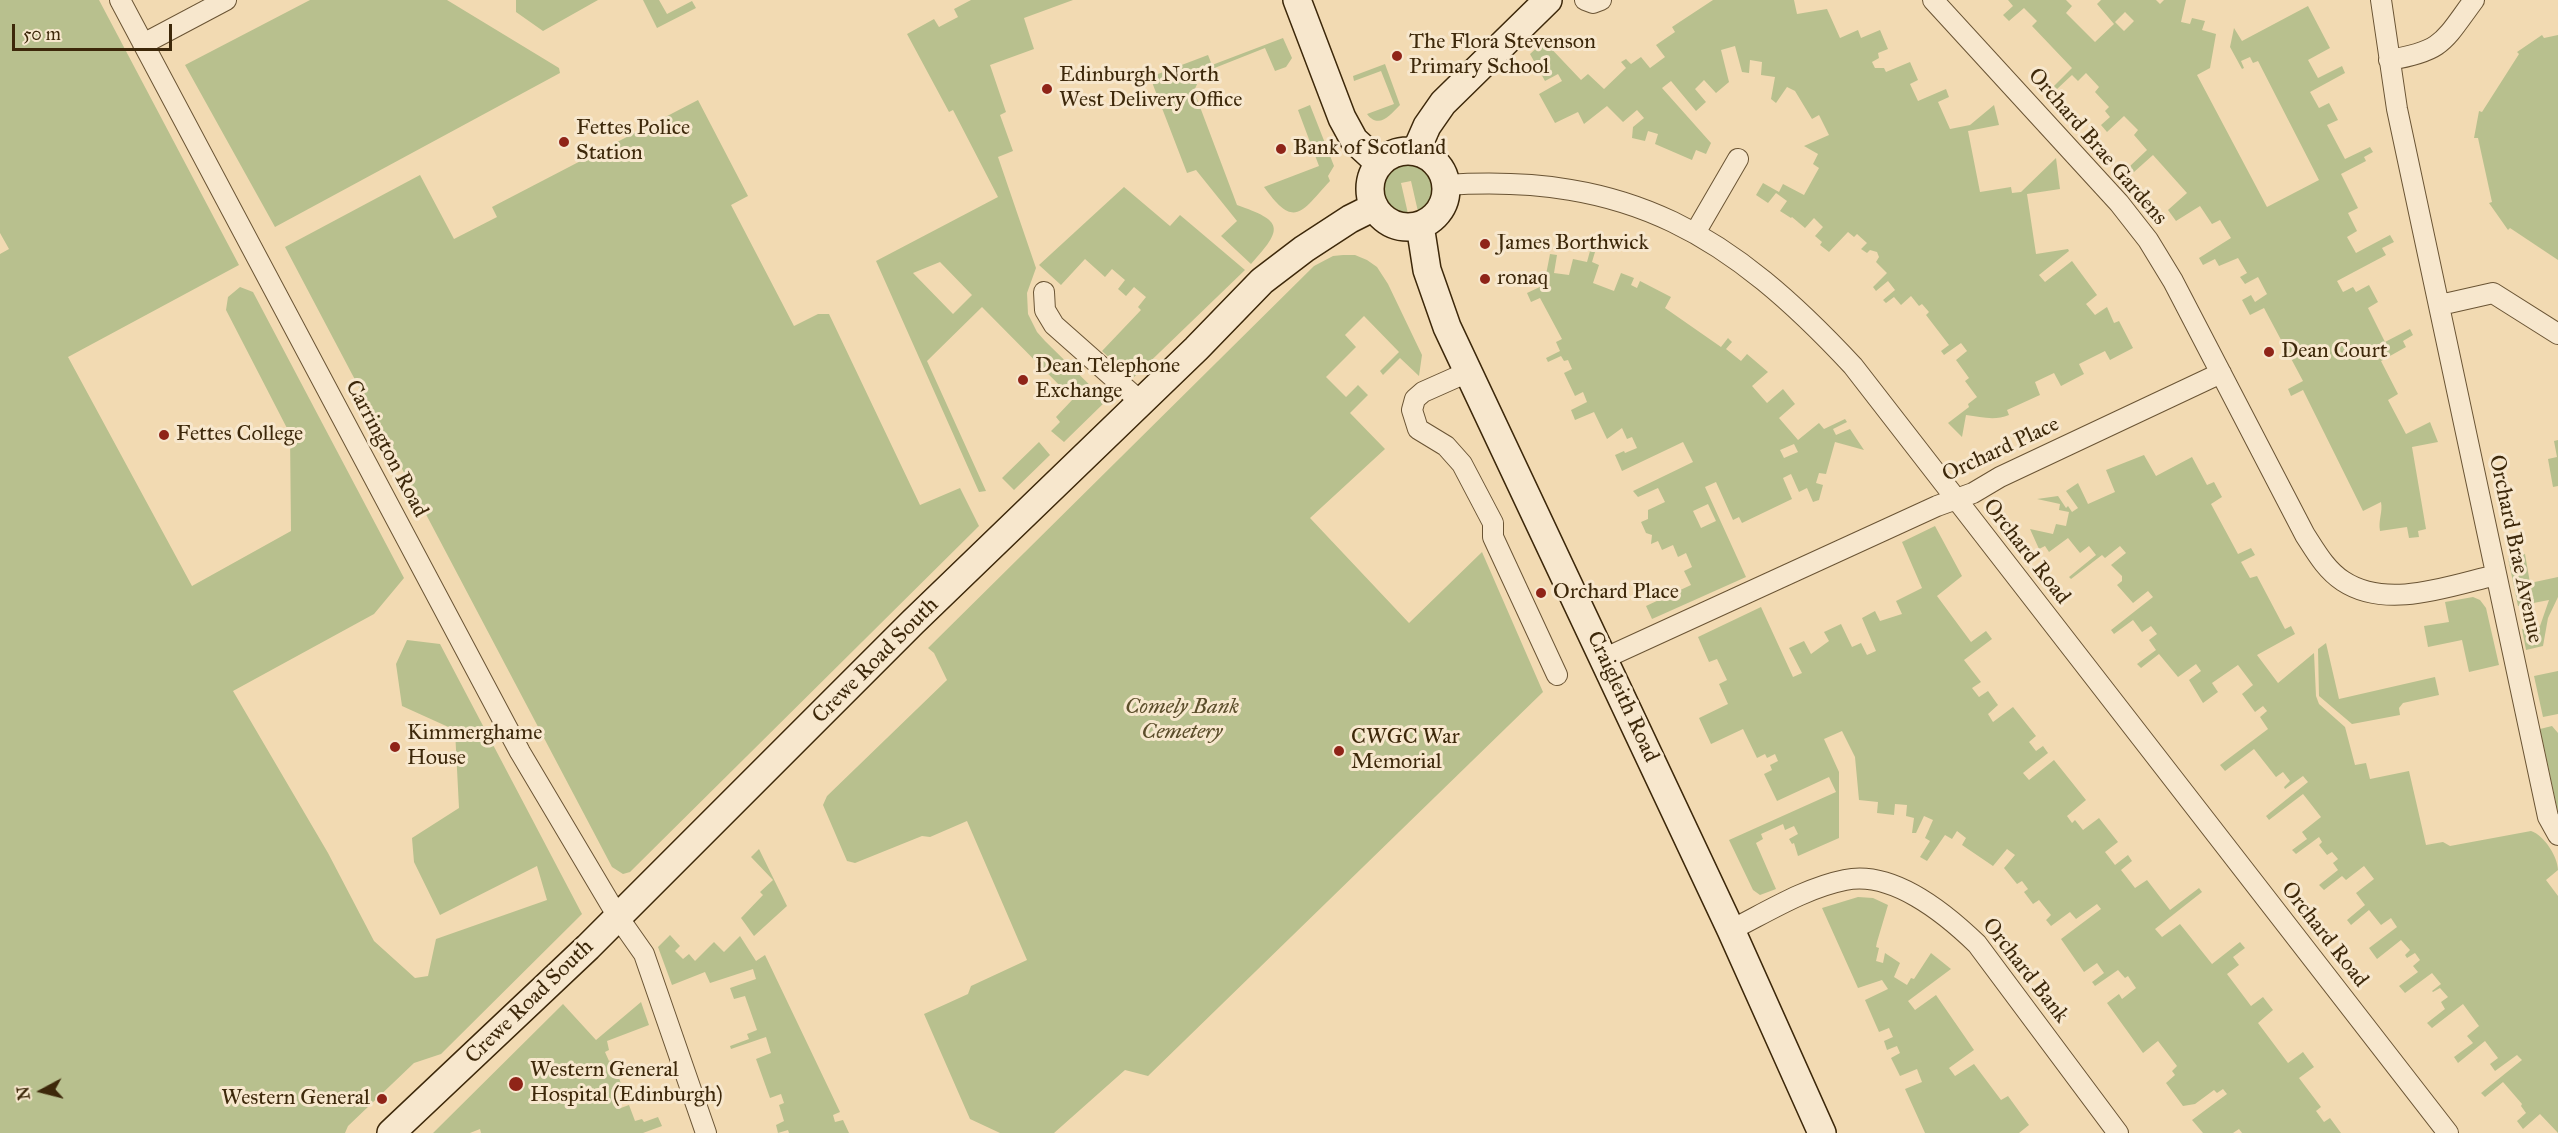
<!DOCTYPE html>
<html>
<head>
<meta charset="utf-8">
<style>
	body { margin:0 }
	#map { position:relative; width:2558px; height:1133px; overflow:hidden; background:#f2dab2; font-family:"IM FELL Great Primer",serif }
	canvas { display:block }
	.north { position:absolute; left:12px; top:1061px; width:60px; height:60px; -webkit-text-stroke:4px #f7e7cd; paint-order:stroke; rotate:263deg; font-size:16px; font-weight:700; line-height:24px; text-align:center; color:#3d280a }
	.north::after { content:''; display:block; margin:auto; width:21px; height:27px; background:#3d280a; clip-path:polygon(50% 0,100% 100%,50% 72%,0 100%) }
	.scale { position:absolute; left:12px; top:24px; width:160px; height:27px; box-sizing:border-box; border:3px solid #3d280a; border-top:0; padding-left:8px; font-size:18px; line-height:21px; white-space:nowrap; color:#3d280a; -webkit-text-stroke:4px #f7e7cd; paint-order:stroke }
</style>
</head>
<body>
<div id="map">
<canvas width="2558" height="1133"></canvas>
<div class="north">N</div>
<div class="scale">50 m</div>
</div>
<script>
const context = document.querySelector('canvas').getContext('2d');
context.lineJoin = 'round';
function fillPath(path, color) { context.fillStyle = color; context.fill(path, 'evenodd'); }
function strokePath(path, color, width, dash) { context.strokeStyle = color; context.lineWidth = width; context.lineCap = dash ? 'butt' : 'round'; context.setLineDash(dash || []); context.stroke(path); }
function drawText(font, color, halo, rows, align = 'center') {
  context.font = font + ' "IM FELL Great Primer",serif'; context.lineWidth = 6; context.setLineDash([]); context.textBaseline = 'middle'; context.strokeStyle = halo; context.fillStyle = color; for (const [text, x, y, turn = 0] of rows) {
    context.save(); context.translate(x, y); context.rotate((+turn || 0) * Math.PI / 180); context.textAlign = isNaN(turn) ? turn : align; if (halo) context.strokeText(text, 0, 0); context.fillText(text, 0, 0); context.restore();
  }
}
fillPath(new Path2D(`
	M0,0H99L239,265L68,357L192,586L291,531L290,434L226,310L228,297L240,287L253,292L404,578L374,614L233,691L328,853L374,941L415,978L428,976L436,939L547,900L537,866L440,915L414,862L412,838L459,808L455,730L402,706L396,664L407,640L440,644L582,914L441,1054L414,1063L348,1126L345,1133H0V254L9,249L0,233Z
	M310,0H447L559,68L560,73L275,227L185,65Z
	M516,0H598L543,31L516,12Z
	M643,0H659L667,14L692,1L696,8L657,28Z
	M971,0H1073L1024,18L1034,49L990,65L1006,112L1000,115L1013,151L998,157L1036,268L1027,293L1028,314L1037,332L1045,341L1106,401L1064,442L1051,431L1060,422L1056,417L1073,399L982,307L927,361L986,491L979,492L876,261L998,197L953,110L949,112L907,34L934,19L939,27L958,17L954,9ZM940,262L972,295L953,314L913,273Z
	M1713,0H1794L1797,14L1827,9L1840,38L1858,30L1861,38L1880,30L1888,49L1878,53L1879,58L1872,62L1875,68H1884L1886,72L1910,62L1918,80L1910,84L1918,101L1946,89L1949,97L1938,102L1950,129L1970,125L1994,105L1999,125L1968,131L1980,192L2011,187L2012,193L2021,192L2056,158L2060,189L2027,194L2036,254L2068,249L2069,251L2039,275L2045,282L2072,261L2097,295L2086,304L2095,315L2107,307L2114,323L2119,321L2133,348L2110,360L2105,351L2079,364L2084,374L2061,386L2054,373L2035,382L2040,395L2007,410L2009,415C1994,421 1982,417 1966,415L1962,437L1948,423L1969,407L1968,404L1977,397L1965,381L1969,378L1956,360L1967,351L1961,343L1944,355L1941,351L1949,345L1926,315L1929,312L1922,304L1919,306L1911,296L1901,305L1894,297L1886,303L1883,300L1895,290L1888,281L1876,291L1873,287L1887,273L1876,262L1879,257L1877,252L1870,250L1867,253L1861,249L1867,243L1857,234L1854,237L1848,232L1829,252L1820,245L1822,242L1815,236L1823,227L1814,218L1805,228L1792,217L1791,218L1780,211L1787,201L1776,193L1768,203L1756,195L1763,183L1779,192L1783,184L1804,195L1819,168L1813,164L1818,154L1804,146L1829,135L1819,115L1812,119L1795,91L1787,87L1776,103L1771,99L1775,77L1761,75L1762,62L1750,60L1749,73L1742,72L1735,46L1721,50L1729,82L1716,93L1704,80L1695,89L1706,102L1696,111L1671,81L1662,88L1711,143L1706,154L1696,150L1692,160L1655,144L1658,134L1648,131L1645,141L1632,138L1633,127L1644,118L1637,110L1623,122L1607,106L1584,124L1578,112L1555,123L1539,94L1562,81L1558,74L1545,81L1530,54L1544,41L1581,80L1588,74L1604,89L1626,68L1621,62L1626,59L1631,64L1641,57L1650,68L1665,57L1656,45L1675,32L1672,27Z
	M2008,0H2066L2072,6L2066,13L2095,42L2114,24L2097,4L2101,0H2156L2160,4L2164,0H2186L2181,22L2190,24L2192,18L2205,21L2202,30L2216,34L2210,68L2197,75L2267,207L2319,180L2258,61L2253,63L2250,57L2241,61L2244,68L2242,69L2230,47L2234,28L2242,41L2308,6L2330,48L2308,60L2318,78L2342,66L2345,73L2310,92L2319,108L2329,103L2338,120L2327,125L2345,159L2370,147L2373,152L2364,157L2366,161L2341,174L2358,208L2348,213L2357,231L2347,237L2356,253L2390,235L2394,242L2382,248L2386,255L2337,281L2343,292L2353,287L2356,292L2369,285L2378,302L2368,308L2385,342L2410,329L2413,335L2403,341L2406,347L2381,361L2398,394L2388,400L2406,434L2430,422L2438,442L2412,447L2426,529L2418,531L2419,537L2409,538L2407,527L2380,531C2378,520 2383,512 2381,502L2363,511L2303,390L2291,396L2288,389L2303,381L2264,308L2250,315L2242,300L2251,295L2255,302L2267,294L2258,277L2245,284L2240,277L2247,273L2238,258L2219,266L2215,259L2203,265L2199,258L2231,238L2220,220L2212,224L2200,206L2176,221L2168,210L2187,193L2153,155L2134,172L2129,167L2147,150L2134,135L2138,130L2124,116L2107,132L2101,125L2110,117L2105,111L2109,107L2095,92L2099,87L2086,73L2078,81L2072,75L2057,89L2054,86L2072,68L2032,26L2037,21L2024,8L2009,21L2003,15L2013,6ZM2125,12L2134,21L2124,31L2115,22Z
	M2542,35L2544,38L2558,35V260L2510,228L2508,230L2489,203L2492,202L2478,138H2474L2479,111L2482,112L2519,54L2517,52Z
	M1283,38L1292,58L1286,67L1275,71L1265,48L1202,73L1194,91L1237,205C1283,221 1284,228 1251,264L1221,236L1237,221L1196,170L1187,173L1150,77L1208,55L1212,65Z
	M1385,64L1400,105C1391,114 1379,130 1367,114L1394,104L1381,71L1354,81L1353,76Z
	M698,100L748,196L731,205L794,326L818,314H829L920,505L960,488L979,526L630,872L623,874L612,867L285,247L420,175L454,239L497,217L492,207Z
	M1310,105L1334,166L1328,176L1330,181C1301,212 1295,230 1264,187L1319,166L1298,110Z
	M1409,159C1439,166 1449,199 1419,216L1411,181L1401,183L1409,218C1368,216 1368,161 1409,159Z
	M1124,187L1170,226L1180,215L1245,270L1132,379L1102,351L1141,310L1138,307L1146,297L1134,287L1126,296L1118,289L1125,280L1112,269L1105,277L1085,259L1061,285L1039,265Z
	M1590,251L1595,252L1592,262L1599,265L1593,283L1614,291L1621,273L1634,278L1631,285L1637,288L1640,281L1671,297L1665,308L1721,347L1728,338L1732,342L1726,349L1741,361L1747,354L1768,372L1752,386L1767,403L1783,389L1795,404L1779,418L1798,440L1819,423L1824,429L1845,419L1847,422L1833,429L1836,435L1850,429L1864,450L1835,442L1826,474L1819,473L1816,483L1823,485L1819,500L1813,502L1807,488L1799,492L1791,474L1783,478L1792,499L1742,523L1739,517L1733,520L1716,482L1705,487L1746,577L1652,619L1646,606L1691,585L1684,571L1692,567L1686,553L1678,557L1673,545L1662,550L1658,541L1651,544L1652,535L1646,533L1641,522L1648,519V510L1665,502L1658,488L1638,497L1633,491L1693,462L1683,442L1622,471L1615,455L1624,451L1625,453L1637,448L1632,437L1627,439L1622,428L1607,439L1594,412L1575,420L1571,410L1587,402L1583,392L1575,396L1564,373L1572,369L1568,360L1564,361L1561,356L1548,362L1546,358L1560,351L1556,342L1562,339L1540,298L1531,302L1527,293L1544,285L1550,254L1557,255L1554,273L1569,275L1573,259L1587,262ZM1794,444L1798,452L1784,458L1780,450ZM1708,504L1716,521L1701,528L1693,511Z
	M1343,255H1355L1367,260L1377,267L1388,284L1422,355L1419,376L1400,358L1383,375L1380,371L1399,352L1364,316L1345,335L1356,347L1326,377L1346,397L1358,385L1368,395L1350,413L1385,449L1310,518L1409,623L1482,552L1543,692L1148,1076L1125,1070L1054,1133H1000L970,1119L924,1014L968,994L971,986L1027,960L967,821L930,837L922,836L855,863L847,861L823,805L827,796L947,680L934,653L928,648L1314,266L1333,256Z
	M2558,440V486L2553,487L2548,459L2557,457L2554,441Z
	M1039,442L1050,455L1014,490L1002,478Z
	M2144,455L2156,476L2192,457L2207,485L2214,482L2222,497L2211,504L2238,554L2251,548L2255,555L2241,562L2250,578L2257,576L2285,629L2291,626L2295,634L2257,655L2278,683L2314,653L2316,696L2319,704L2345,727L2355,765L2366,763L2370,779L2409,771L2426,845L2443,842L2450,846L2531,831C2544,835 2558,857 2558,870L2546,880L2558,896V1133L2540,1114L2523,1129L2517,1121L2526,1113L2521,1106L2522,1104L2503,1082L2485,1097L2481,1093L2522,1060L2517,1055L2495,1071L2490,1064L2498,1058L2485,1041L2458,1063L2454,1057L2473,1043L2467,1036L2479,1026L2463,1004L2432,1028L2427,1023L2445,1009L2441,1002L2448,997L2440,988L2433,992L2432,991L2441,984L2432,973L2405,993L2399,986L2418,972L2413,966L2420,960L2415,953L2407,958L2405,955L2410,950L2401,940L2377,959L2369,948L2397,927L2391,918L2381,925L2369,910L2351,925L2347,920L2365,905L2356,893L2374,879L2364,866L2346,880L2342,876L2324,890L2319,885L2338,870L2333,863L2338,859L2332,852L2327,855L2319,845L2322,842L2319,837L2296,854L2292,850L2307,839L2302,832L2321,817L2303,794L2269,820L2266,816L2308,782L2303,776L2285,789L2284,787L2290,781L2283,772L2276,777L2254,749L2225,771L2220,765L2268,729L2260,717L2267,711L2263,706L2255,712L2242,694L2253,685L2238,665L2212,683L2218,692L2203,703L2189,680L2201,671L2196,664L2178,677L2159,654L2141,668L2137,664L2156,650L2149,640L2157,634L2151,626L2142,632L2133,620L2114,634L2111,630L2153,597L2148,591L2133,603L2117,585L2122,581V576L2111,565L2126,553L2120,546L2105,558L2102,555L2071,579L2069,577L2096,555L2089,546L2080,553L2068,538L2049,552L2045,546L2039,549L2030,529L2053,534L2056,524L2066,526L2069,512L2059,510L2060,504L2037,499L2058,496L2066,508L2068,506L2072,512L2078,508L2066,491L2078,483L2088,504L2115,492L2106,470Z
	M1935,526L1962,576L1937,596L1971,642L1986,631L1992,639L1964,660L1981,682L1972,688L1979,697L1988,691L1998,705L1988,714L1993,722L2013,707L2036,736L2029,742L2036,751L2043,746L2048,753L2023,773L2029,780L2054,760L2086,800L2067,816L2072,823L2075,820L2083,830L2099,818L2118,842L2105,852L2115,865L2128,855L2132,861L2121,870L2135,888L2147,880L2170,910L2199,888L2202,892L2155,929L2162,937L2180,924L2212,964L2240,942L2245,948L2233,957L2239,965L2227,974L2251,1006L2263,997L2273,1010L2258,1023L2288,1063L2303,1052L2314,1067L2299,1078L2321,1107L2316,1111L2324,1122L2330,1118L2341,1133H2242L2239,1129L2233,1133H2203L2192,1120L2227,1094L2223,1089L2217,1093L2214,1090L2195,1104L2183,1106L2166,1083L2175,1075L2172,1071L2177,1066L2158,1041L2143,1053L2107,1003L2119,994L2122,999L2136,988L2128,976L2125,978L2118,970L2095,986L2092,982L2104,973L2097,963L2084,972L2061,939L2101,909L2097,904L2076,919L2070,912L2051,926L2046,920L2051,915L2039,900L2033,904L2024,892L2028,889L2022,881L2017,884L2004,868L2015,855L2007,849L1993,866L1962,845L1966,838L1957,831L1952,839L1945,835L1927,861L1920,857L1930,841L1925,838L1933,820L1924,816L1916,833H1912L1914,818L1906,816L1907,805L1895,804L1894,815L1877,813L1878,802L1859,800L1855,757L1842,731L1824,739L1839,772V838L1798,856L1794,843L1792,844L1789,839L1798,834L1794,826L1785,830L1783,824L1761,834L1763,839L1756,843L1776,889L1760,895L1753,890L1729,840L1836,792L1829,777L1777,801L1764,774L1772,770L1770,765L1778,761L1775,754L1767,758L1765,754L1757,758L1743,729L1711,744L1699,718L1728,704L1719,684L1727,680L1717,659L1709,662L1698,637L1761,607L1793,677L1802,673L1789,648L1804,641L1811,654L1829,641L1824,632L1841,624L1852,647L1861,643L1867,655L1876,651L1862,618L1875,611L1880,621L1902,614L1896,601L1922,588L1902,542Z
	M2525,554L2530,583L2558,577V597L2548,618L2543,646L2526,650L2522,629L2540,626L2549,600L2518,606L2508,558Z
	M2473,597L2480,600L2486,608L2499,665L2469,672L2462,640L2428,647L2424,626L2449,622L2445,602Z
	M2326,643L2339,699L2435,677L2439,695L2403,703L2399,708L2400,715L2352,724L2319,696L2318,649Z
	M2558,671V714L2543,717L2534,676Z
	M2552,726L2558,733V812L2540,729Z
	M759,849L787,906L754,936L741,918L763,895L760,892L773,880L751,857Z
	M1858,897L1873,898L1888,905L1877,942L1876,947L1879,948L1876,961L1883,963L1885,953L1900,963L1894,977L1907,985L1911,978L1914,979L1931,953L1951,969L1908,1001L1915,1010L1936,995L1974,1050L1949,1068L1955,1076L1974,1064L2001,1100L2008,1096L2029,1125L2019,1133H1925L1905,1089L1922,1082L1917,1069L1900,1076L1891,1058L1900,1053L1897,1046L1887,1050L1884,1041L1893,1037L1889,1028L1879,1032L1865,1000L1888,989L1882,980L1858,988L1822,908Z
	M670,935L680,946L675,951L683,959L689,954L695,961L714,942L724,952L740,936L756,961L765,955L840,1112L833,1115L835,1122L843,1120L849,1133H789L788,1130L778,1133L776,1125L784,1121L779,1105L784,1103L781,1094L770,1098L756,1059L771,1053L766,1037L731,1049L730,1046L749,1039L747,1034L757,1030L745,996L734,999L730,988L756,979L753,969L710,983L705,972L672,985L658,947Z
	M641,1002L649,1025L607,1041L609,1050L605,1052L609,1061L613,1059L621,1084L615,1086L617,1095L614,1096L618,1109L629,1105L635,1121L642,1119L644,1122L658,1117L662,1126L643,1133H481L480,1129L470,1133H433L563,1004L596,1040Z`), '#b8c08e');
const street = new Path2D(`
	M120,0L520,752L618,917L644,954L706,1133
	M1585,0L1593,3L1601,0
	M1933,0L2119,203L2148,240L2173,281L2305,535C2316,552 2326,570 2343,581C2387,610 2449,586 2496,575
	M2381,0L2397,109L2548,817L2558,835
	M143,44L226,0
	M2389,60C2443,51 2443,42 2474,0
	M1446,185C1630,173 1731,235 1853,366L2448,1133
	M1695,233L1738,159
	M1044,292L1045,310L1054,325L1141,402
	M2440,305L2493,293L2558,334
	M1468,372L1423,392L1415,399L1412,410L1418,429L1446,446L1462,464L1493,523V537L1557,675
	M1603,659L1937,506L1973,493L2000,477L2221,373
	M1731,930C1767,912 1805,888 1845,880C1892,870 1945,913 1977,944L2118,1133`);
const secondary = new Path2D(`
	M1297,0L1342,118L1354,140L1379,163
	M1370 189a38 38 0 1 1 76 0a38 38 0 1 1-76 0Z
	M1416,151L1427,126L1443,103L1548,0
	M1420,225L1427,270L1447,327L1731,930L1822,1133
	M391,1133L588,947L913,622L1196,349L1262,281L1304,249L1350,219L1374,207`);
strokePath(street, '#6a5434', 22);
strokePath(secondary, '#3d280a', 30);
strokePath(street, '#f7e7cd', 20);
strokePath(secondary, '#f7e7cd', 27);
for (const [x, y, r, color] of [
	[1397,56,6,"#8f2418"],
	[1047,89,6,"#8f2418"],
	[564,142,6,"#8f2418"],
	[1281,149,6,"#8f2418"],
	[1485,244,6,"#8f2418"],
	[1485,279,6,"#8f2418"],
	[2269,352,6,"#8f2418"],
	[1023,380,6,"#8f2418"],
	[164,435,6,"#8f2418"],
	[1541,593,6,"#8f2418"],
	[395,747,6,"#8f2418"],
	[1339,751,6,"#8f2418"],
	[516,1084,8,"#8f2418"],
	[382,1099,6,"#8f2418"]
]) { const dot = new Path2D(); dot.arc(x, y, r, 0, 2 * Math.PI); context.fillStyle = color; context.fill(dot); strokePath(dot, '#f7e7cd', 2); }
drawText('22px', '#3d280a', '#f7e7cd', [
	["The Flora Stevenson",1409,43],
	["Primary School",1409,68],
	["Edinburgh North",1059,76],
	["West Delivery Office",1059,101],
	["Fettes Police",576,129],
	["Station",576,154],
	["Bank of Scotland",1293,149],
	["James Borthwick",1497,244],
	["ronaq",1497,279],
	["Dean Court",2281,352],
	["Dean Telephone",1035,367],
	["Exchange",1035,392],
	["Fettes College",176,435],
	["Orchard Place",1553,593],
	["Kimmerghame",407,734],
	["House",407,759],
	["CWGC War",1351,738],
	["Memorial",1351,763],
	["Western General",530,1071],
	["Hospital (Edinburgh)",530,1096],
	["Western General",370,1099,"right"]
], 'left');
drawText('22px', '#3d280a', '#f7e7cd', [
	["Orchard Brae Gardens",2097,147,49],
	["Carrington Road",386,449,62],
	["Orchard Place",2001,450,-25],
	["Orchard Brae Avenue",2515,549,78],
	["Orchard Road",2026,552,52],
	["Crewe Road South",876,661,-45],
	["Craigleith Road",1622,697,65],
	["Orchard Road",2324,935,52],
	["Orchard Bank",2025,971,52],
	["Crewe Road South",530,1002,-44]
]);
drawText('italic 22px', '#5c4e2b', '#f7e7cd', [
	["Comely Bank",1182,708],
	["Cemetery",1182,733]
]);
</script>
</body>
</html>
